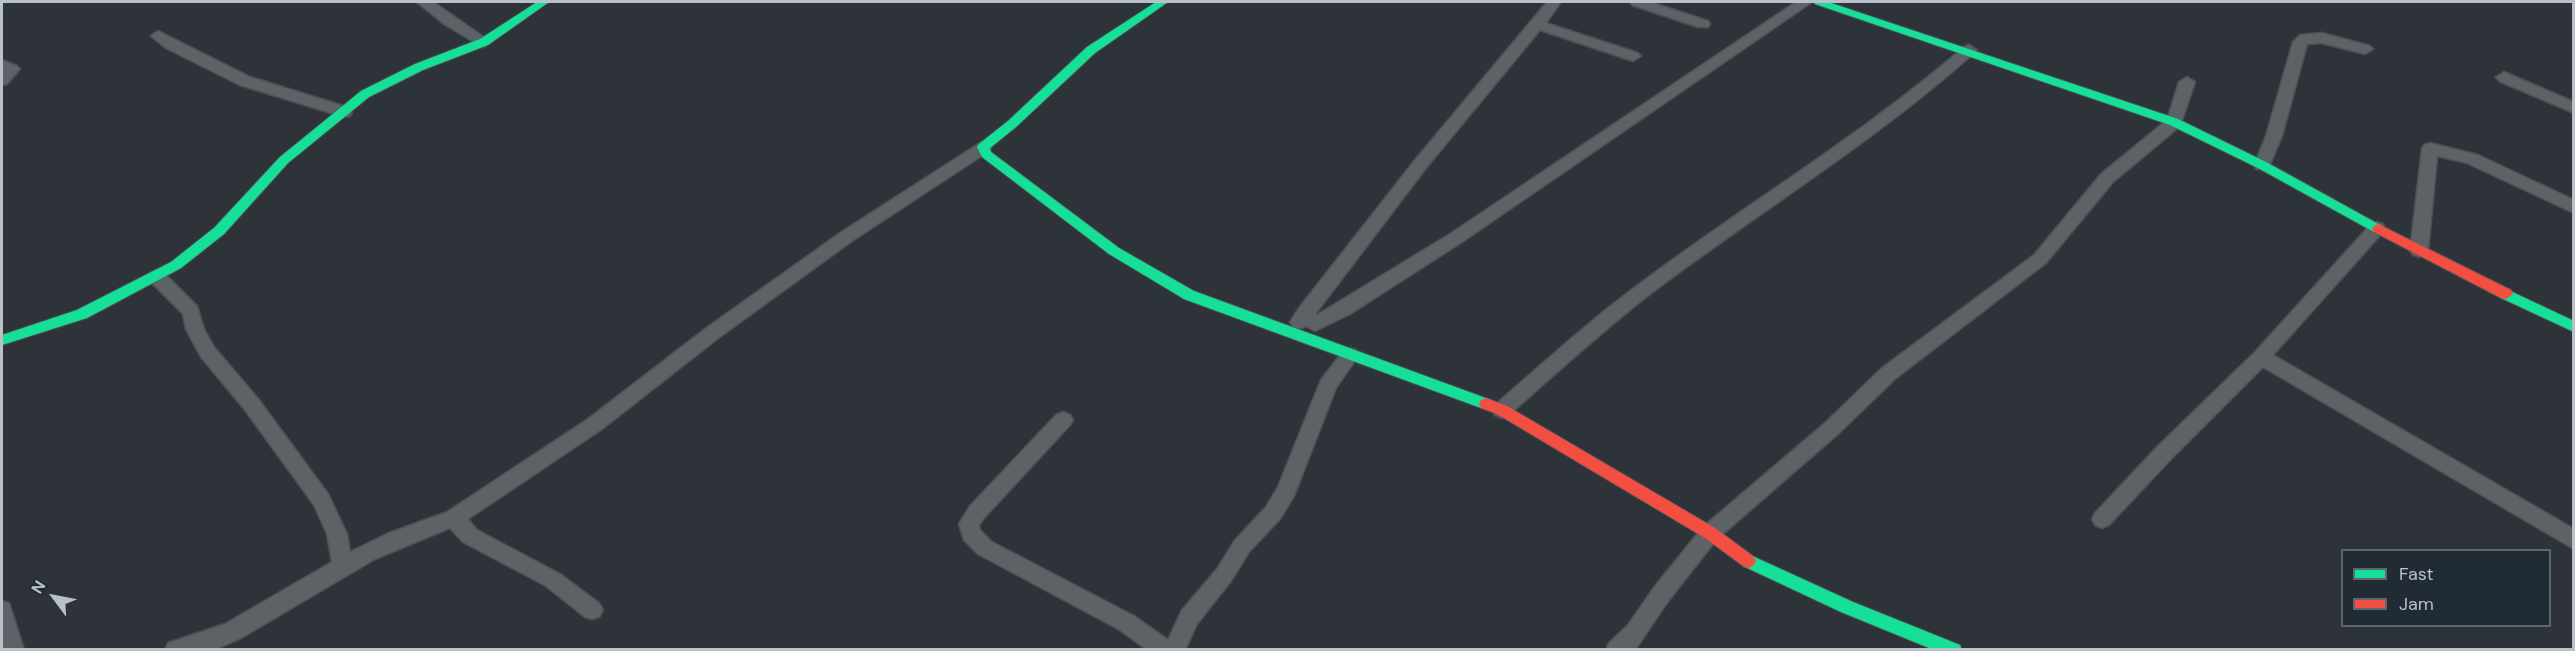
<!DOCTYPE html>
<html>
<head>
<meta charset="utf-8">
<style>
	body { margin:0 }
	#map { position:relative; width:2575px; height:651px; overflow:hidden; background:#2d3339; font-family:"DM Sans",sans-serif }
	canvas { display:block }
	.frame { position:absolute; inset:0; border:3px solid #b8c1c9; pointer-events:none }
	.legend { position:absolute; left:2341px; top:549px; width:210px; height:78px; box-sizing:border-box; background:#212b33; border:2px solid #5d676f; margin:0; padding:8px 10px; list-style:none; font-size:18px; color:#b8c1c9 }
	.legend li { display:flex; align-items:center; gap:12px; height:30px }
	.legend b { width:30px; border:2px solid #5d676f }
	.north { position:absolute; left:24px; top:567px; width:60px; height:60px; -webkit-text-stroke:4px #212b33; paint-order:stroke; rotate:302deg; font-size:16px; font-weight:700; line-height:24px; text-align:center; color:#b8c1c9 }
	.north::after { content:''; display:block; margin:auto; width:21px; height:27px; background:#b8c1c9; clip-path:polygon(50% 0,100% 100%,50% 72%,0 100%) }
</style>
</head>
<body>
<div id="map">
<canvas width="2575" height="651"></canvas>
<div class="frame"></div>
<ul class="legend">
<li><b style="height:8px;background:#16e098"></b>Fast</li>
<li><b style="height:8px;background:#f24e42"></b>Jam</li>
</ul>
<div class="north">N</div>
</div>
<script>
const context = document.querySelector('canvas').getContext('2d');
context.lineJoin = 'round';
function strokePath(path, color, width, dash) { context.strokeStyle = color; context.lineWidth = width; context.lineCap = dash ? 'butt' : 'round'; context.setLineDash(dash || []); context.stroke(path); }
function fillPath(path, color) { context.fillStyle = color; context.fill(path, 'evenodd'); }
const street = new Path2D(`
	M417,2H433L491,42L484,47L479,45L444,24Z
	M1547,2H1561L1546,23L1638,53L1641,56L1633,61L1540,30L1426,168L1316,313L1317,315L1450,234L1796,2H1812L1462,242L1350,314L1315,331L1306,326L1299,329L1293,327L1290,322L1299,308L1415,160Z
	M1630,2H1650L1708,21L1710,24L1708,27H1698L1632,5Z
	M158,31L250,77L350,108L352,112L350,116L344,117L240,85L166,48L151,36Z
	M2322,33L2370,46L2373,49L2365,54L2322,43L2307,44L2282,136L2268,169H2256L2254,165L2266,136L2293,42L2300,35Z
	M1969,45L1977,50L1974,53C1873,143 1757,213 1650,294C1601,332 1555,374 1509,415L1502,418L1495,415L1493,410L1495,405C1542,364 1588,322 1638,285C1746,204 1862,135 1964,47Z
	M2,60L17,66L20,69L7,84L2,85Z
	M2504,72L2574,102V113L2499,81L2496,77Z
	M2187,77L2195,82L2180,126L2113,182L2046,263L1896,378L1839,433L1717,539L1669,600L1635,650H1606L1609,643L1628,625L1655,586L1703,527L1825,423L1882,368L2034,255L2101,174L2167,120L2179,82Z
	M983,141L989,143L991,147L989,151L852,241L717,339L602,429L468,519L477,530L560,574L599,603L603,610L599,617L592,619L585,617L546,586L463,542L450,528L375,559L241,638L214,650H165L168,643L225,624L332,562L327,534L314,505L245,410L201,357L186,329L183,314L151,282L148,277L151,272L157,270L163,272L197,306L204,329L214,347L259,400L328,494L347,534L350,552L389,533L447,512L588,419L705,329L840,233Z
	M2430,143L2478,155L2574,200V213L2467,163L2437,156L2428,251L2425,255L2419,257L2413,255L2410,251L2422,149L2424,145Z
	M2377,222L2383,224L2385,228L2383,232L2273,355L2574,529V549L2263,367L2171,459L2109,525L2102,528L2095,525L2092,519L2095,513L2157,447L2255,352L2371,224Z
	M1350,348L1356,350L1359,355L1336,388L1294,496L1280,519L1249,552L1231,581L1197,624L1185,650H1147L1120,630L978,554L964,540L959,524L970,506L1056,415L1063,412L1070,415L1073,420L1070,425L984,518L979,525L980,530L992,542L1134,616L1168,640L1182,610L1217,569L1235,540L1266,507L1278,487L1321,380L1344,350Z
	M2,601L9,603L24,650H2Z`);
const fast = new Path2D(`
	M537,2H549L488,45L423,70L369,97L288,163L224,234L181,268L87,318L2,345V335L77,310L171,262L214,228L280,157L361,91L415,64L480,39Z
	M1156,2H1168L1095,53L1016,127L990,148L991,152L1119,248L1194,291L1491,400L1493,404L1491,408H1481L1184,299L1109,254L982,157L977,147L979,144L1008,121L1087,47Z
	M1814,2H1828L2178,119L2266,162L2382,226L2384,229L2382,232H2374L2258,168L2170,125L1815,4Z
	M2506,289L2574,321V332L2501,298L2499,294Z
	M1748,554L1853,602L1960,645L1962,650H1934L1841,612L1743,566L1740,561L1743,556Z`);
const jam = new Path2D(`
	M2378,224L2511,290L2513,294L2506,299L2501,298L2374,232L2372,229L2374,226Z
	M1486,398L1507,406L1715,528L1753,556L1756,561L1753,566L1748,568L1743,566L1705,538L1497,414L1481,408L1479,404L1481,400Z`);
strokePath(street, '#4b4f54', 3);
strokePath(fast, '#4b4f54', 2);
strokePath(jam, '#4b4f54', 2);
fillPath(street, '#5d6267');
fillPath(fast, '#16e098');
fillPath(jam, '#f24e42');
</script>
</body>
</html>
